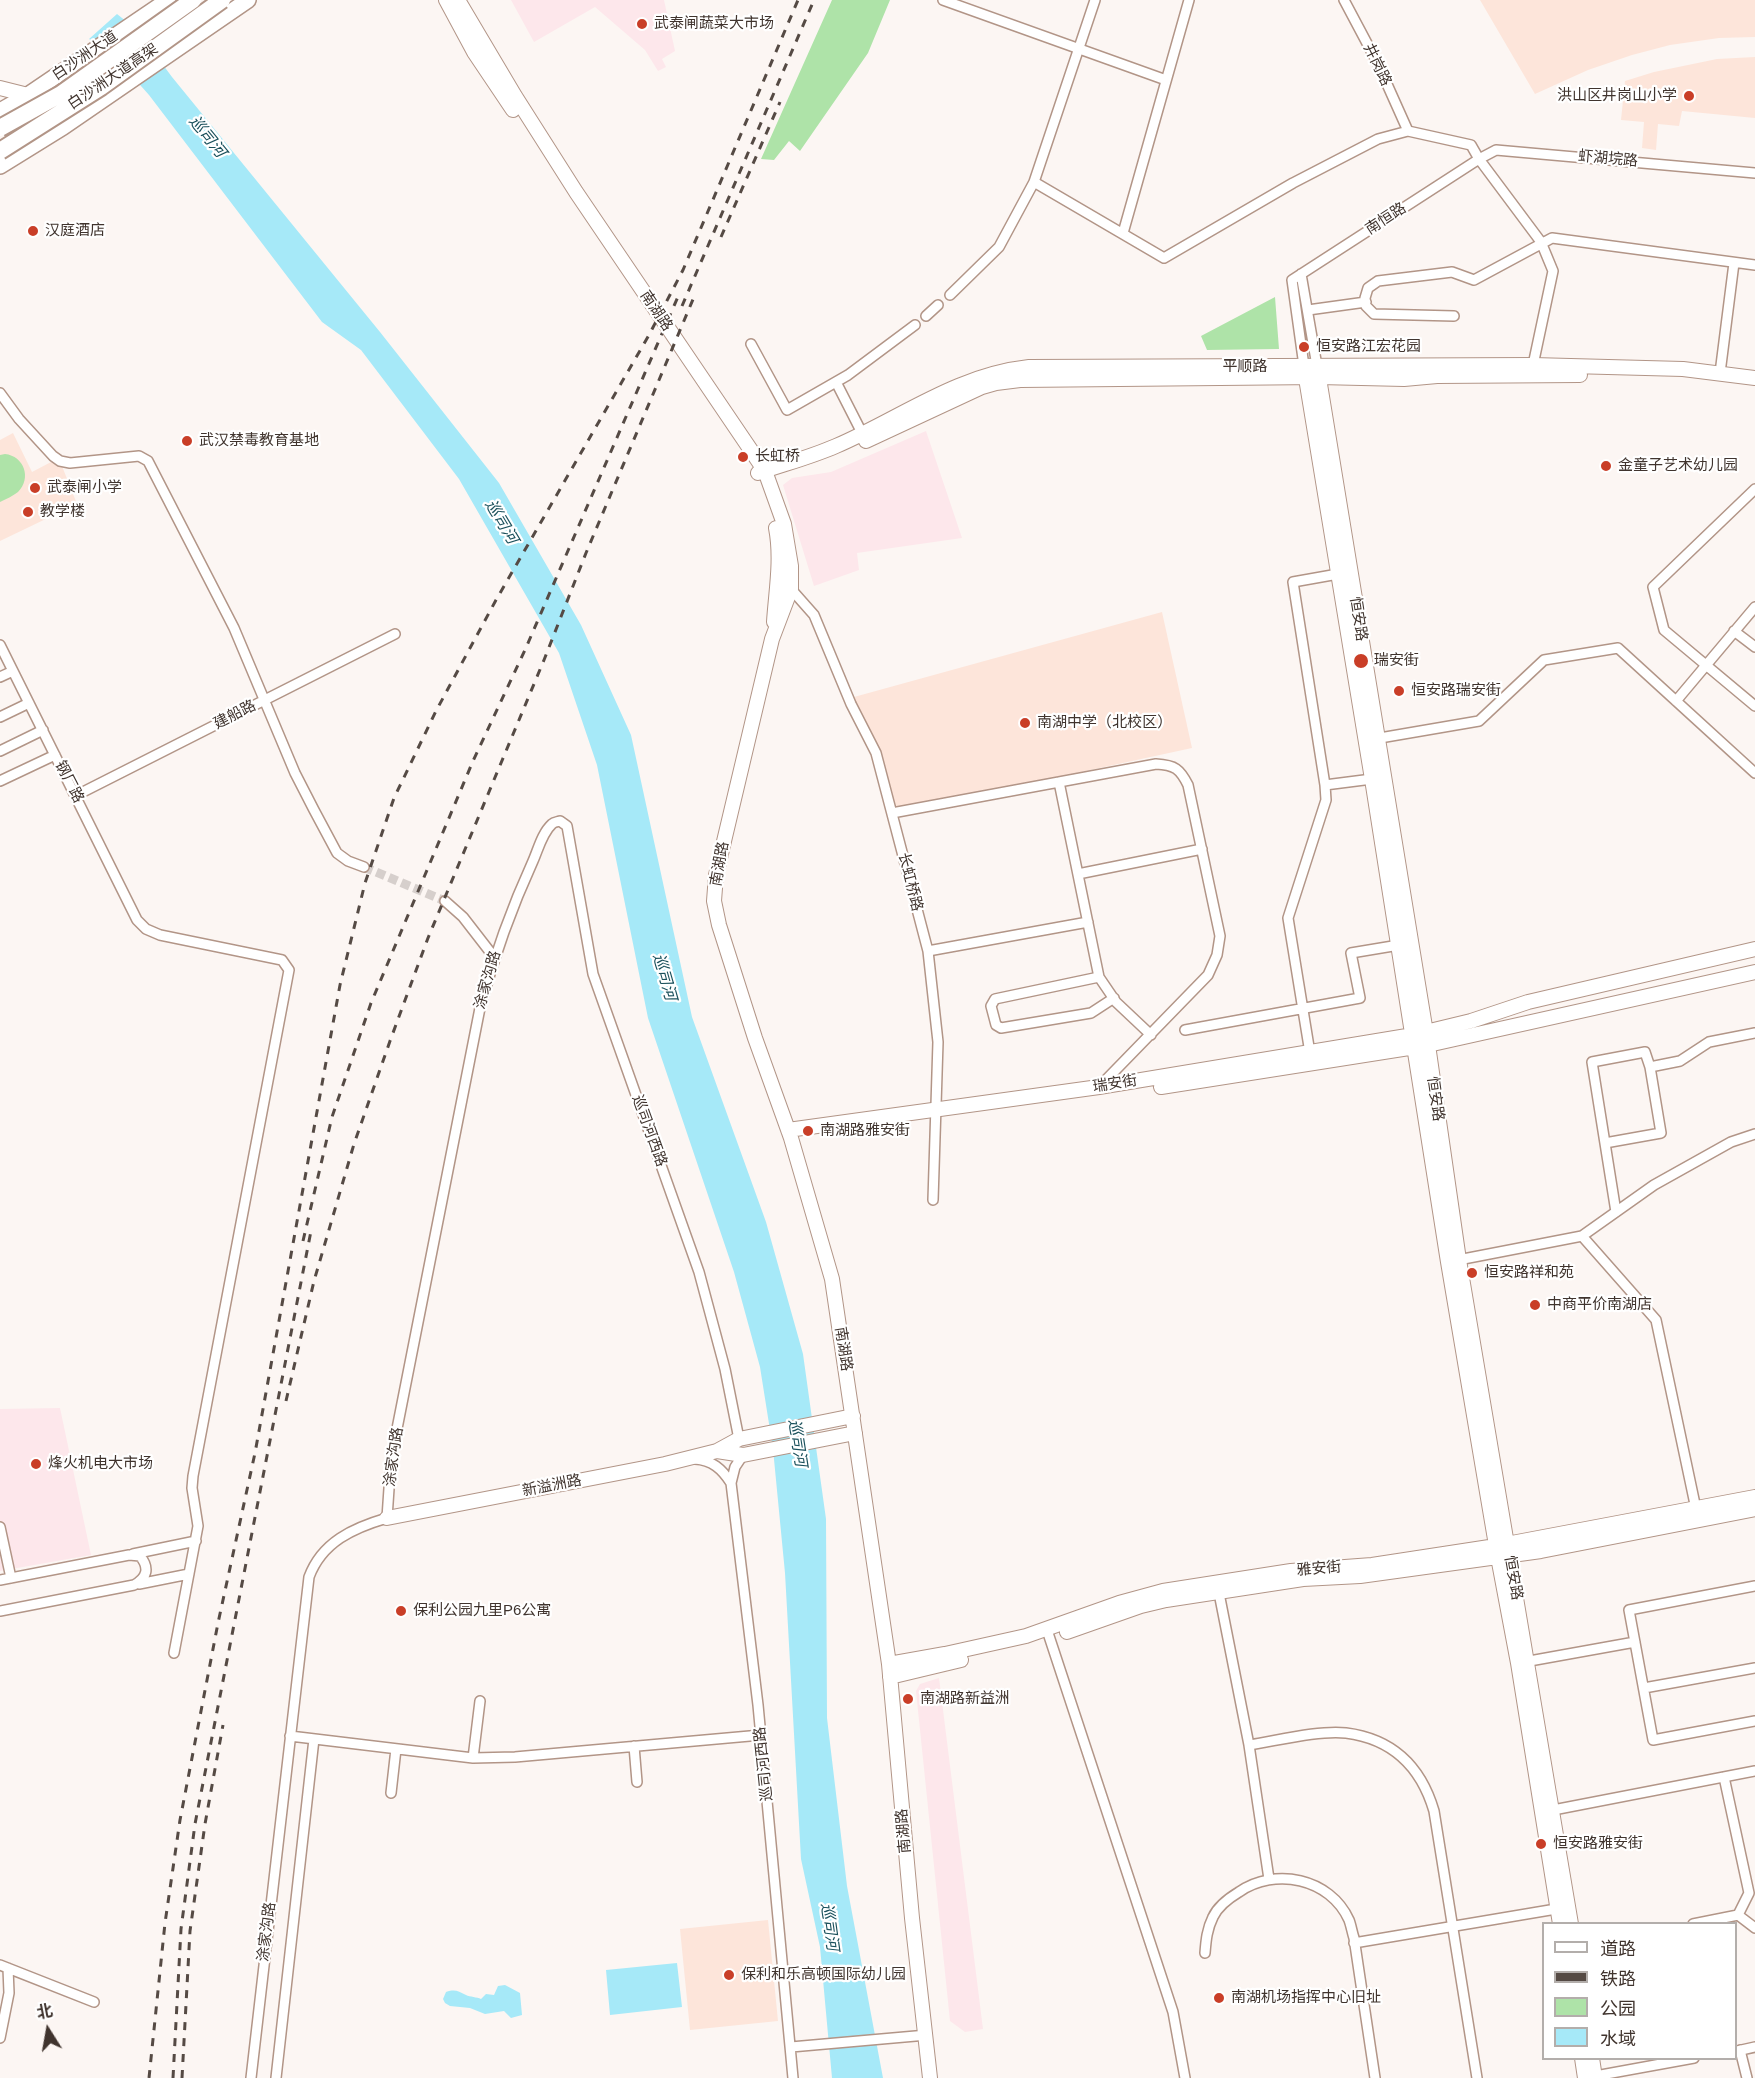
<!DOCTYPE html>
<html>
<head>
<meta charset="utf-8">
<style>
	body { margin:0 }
	#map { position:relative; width:1755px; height:2078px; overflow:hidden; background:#fcf6f3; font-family:Arial,"Noto Sans SC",sans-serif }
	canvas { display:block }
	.legend { position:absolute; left:1542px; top:1922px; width:195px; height:138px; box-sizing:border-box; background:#fff; border:2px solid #b3aeab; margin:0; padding:8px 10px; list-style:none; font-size:18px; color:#40342e }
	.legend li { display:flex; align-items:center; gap:12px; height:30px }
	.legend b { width:30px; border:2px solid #b3aeab }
	.north { position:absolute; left:18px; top:2000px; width:60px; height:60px; -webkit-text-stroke:4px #fff; paint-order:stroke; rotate:349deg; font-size:16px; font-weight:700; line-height:24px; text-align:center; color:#40342e }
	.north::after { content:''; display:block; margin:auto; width:21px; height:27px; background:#40342e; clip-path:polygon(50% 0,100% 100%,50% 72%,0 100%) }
</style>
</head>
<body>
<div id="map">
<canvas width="1755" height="2078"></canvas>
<ul class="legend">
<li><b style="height:8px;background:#fff"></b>道路</li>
<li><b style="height:8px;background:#554a44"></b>铁路</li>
<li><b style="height:16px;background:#aee3a8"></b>公园</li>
<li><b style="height:16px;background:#a6e9f8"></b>水域</li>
</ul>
<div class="north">北</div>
</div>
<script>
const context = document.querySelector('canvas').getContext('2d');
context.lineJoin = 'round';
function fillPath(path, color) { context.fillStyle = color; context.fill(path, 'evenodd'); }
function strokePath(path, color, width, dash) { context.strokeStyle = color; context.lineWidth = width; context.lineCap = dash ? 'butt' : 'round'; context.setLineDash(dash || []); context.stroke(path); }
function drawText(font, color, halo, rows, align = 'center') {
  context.font = font + ' Arial,"Noto Sans SC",sans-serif'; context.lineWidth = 4.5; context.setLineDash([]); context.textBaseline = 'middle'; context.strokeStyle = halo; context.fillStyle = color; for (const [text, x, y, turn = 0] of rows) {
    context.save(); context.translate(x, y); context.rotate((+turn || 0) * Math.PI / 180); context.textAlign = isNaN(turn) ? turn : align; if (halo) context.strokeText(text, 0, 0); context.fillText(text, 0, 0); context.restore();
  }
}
fillPath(new Path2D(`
	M511,0H664L675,51L662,59L666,67L658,71L645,50L595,7L534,42Z
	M926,431L962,538L857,553L859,570L814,586L783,485L792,478L831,472Z
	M60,1408L91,1555L0,1571V1409Z
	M939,1678L983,2029L965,2032L950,2021L916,1691L920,1684Z`), '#fde7eb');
fillPath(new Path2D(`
	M1480,0H1755V37L1719,38L1670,45L1632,55L1588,70L1535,94Z
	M1755,57V118L1682,111L1679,126L1658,124L1656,150L1642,148L1644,122L1621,120L1625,81L1654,72L1717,59Z
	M13,433L32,472L53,461H60L77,504L0,541V440Z
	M1162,612L1192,748L892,813L876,753L854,697Z
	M768,1920L778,2021L690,2030L680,1929Z`), '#fde5da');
fillPath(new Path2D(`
	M832,0H890L868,53L800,151L789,141L774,160L761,159Z
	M1275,297L1279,349L1207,350L1201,336Z
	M5,454C24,456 32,478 18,492C13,496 6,499 0,502V455Z`), '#aee3a8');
fillPath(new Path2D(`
	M117,14L137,30L172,77L380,332L499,483L581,625L631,735L692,1017L766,1222L803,1354L826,1519L827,1718L847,1886L883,2078H832L820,1947L801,1859L785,1573L773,1449L760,1367L734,1272L648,1018L597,765L559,653L459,479L361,350L322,322L149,95L109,50L89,39Z
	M677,1963L682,2007L610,2015L606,1970Z
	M505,1985L520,1993L522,2015L511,2018L504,2011L485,2014L470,2008L450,2006L445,2003L443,1999L446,1992C455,1989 458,1991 466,1995C470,1997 477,1997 481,1999L486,1994L494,1995L498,1986Z`), '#a6e9f8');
strokePath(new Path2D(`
	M364,867L445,901`), '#d6cfcc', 9, [9, 4.5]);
const street = new Path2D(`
	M943,0L1166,80
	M1095,0L1034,182L1164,258L1293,183L1378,139L1408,131L1471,145L1479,159L1496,150L1755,173
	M1344,0L1378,64L1408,131
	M1123,233L1189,0
	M1301,274L1317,366
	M950,295L999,247L1034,182
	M1308,310L1366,302
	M926,316L938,305
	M1454,316L1374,314L1366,306L1365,298L1368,288L1378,281L1452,272L1474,280L1552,238L1755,265
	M751,344L787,410L848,375L915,325
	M1304,366L1292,280L1479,159L1541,242L1553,271L1533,365
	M1720,373L1734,263
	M836,382L862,433
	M0,393L19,419L53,456L60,461L70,463L139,456L148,461L234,628L295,773L314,810L337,853L348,861L364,867
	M1755,489L1653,587L1664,630L1755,706
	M791,589L814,615L851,704L876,753L928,951L938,1042L933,1200
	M1734,631L1755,647
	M0,645L137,920L146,929L160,935L282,960L289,970L193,1476L192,1488L198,1526L174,1653
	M0,677L13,671
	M1676,701L1755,607
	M0,717L29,703
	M1374,739L1479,721L1544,660L1618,648L1755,773
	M0,751L43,730
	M0,781L55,755
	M1059,782L1099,977L1116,1002L1151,1035
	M1325,785L1293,582L1338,574
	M75,796L395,634
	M892,813L1156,764C1175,765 1180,769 1188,785L1220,936L1217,955L1208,975L1099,1087
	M1078,874L1202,849
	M445,901L463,917L494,957
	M928,951L1088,922
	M1099,977L995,999L991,1006L996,1025L1001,1028L1091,1013L1114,998
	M1185,1030L1360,998L1351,953L1399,945
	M1310,1053L1288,918L1326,800L1325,785L1372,779
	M1605,1143L1661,1133L1650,1067
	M1616,1212L1592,1062L1645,1052L1650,1067L1680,1061L1709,1042L1755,1033
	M1582,1236L1656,1320L1696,1509
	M1453,1261L1582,1236L1654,1185L1731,1142L1755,1134
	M743,1455L735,1467L731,1483L758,1705L793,2078
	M695,1459C712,1460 722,1469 731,1483
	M0,1527L11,1578
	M133,1554L196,1541
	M0,1580L129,1555L140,1556C150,1568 147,1578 134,1585L0,1611
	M139,1584L189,1574
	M1755,1586L1629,1610L1653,1740L1755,1721
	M1218,1588L1249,1745L1269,1879
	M1047,1630L1173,2012L1185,2078
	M1524,1662L1635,1642
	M1644,1688L1755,1668
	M290,1736L473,1758L515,1757L761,1735
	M1249,1745C1276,1741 1318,1730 1346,1733C1393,1739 1421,1767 1434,1811L1477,2078
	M634,1746L637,1782
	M473,1758L480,1701
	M1724,1777L1749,1893L1738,1915
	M391,1793L396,1749
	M1548,1811L1755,1771
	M1693,1924L1738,1915L1755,1928
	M1354,1943L1562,1908
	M1205,1953C1206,1940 1207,1929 1213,1917C1218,1906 1229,1898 1239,1892C1275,1867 1330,1878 1349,1920C1351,1925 1352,1932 1354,1938L1375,2078
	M0,1965L94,2002
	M0,2038L9,1993L8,1968
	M791,2047L927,2035
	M1740,2050L1747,2078
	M1737,2051L1755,2047
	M1590,2077L1694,2058
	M251,2078L309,1577C322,1542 353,1528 387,1518L391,1459L480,1008C494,957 511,909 533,861C538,850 542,833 552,824C554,822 557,822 560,821L567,826L593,974L699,1272L725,1369L739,1439
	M276,2078L314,1739`);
const secondary = new Path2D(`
	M446,0L474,52L513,110
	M458,0L515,96L576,192L765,471L784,524L791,566V589L772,639L716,875L714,901L719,925L755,1038L791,1138L832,1279L889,1664L912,1918L930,2078
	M0,88L28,95L32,99
	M1304,366L1372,779L1448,1262L1498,1557L1518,1663L1560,1924
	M1317,366L1428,1045L1459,1260L1571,1924
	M866,441L982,387L996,383L1020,380L1319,377L1404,379L1437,376L1580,375
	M758,473C784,464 811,457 836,446C901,418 956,375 1029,367L1533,365L1683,369L1755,378
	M774,622C776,591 782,559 776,528
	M1161,1087L1428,1045L1755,972
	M788,1130L1099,1087L1413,1035L1471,1021L1528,1002L1755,949
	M853,1416L739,1439L717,1451L743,1455L855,1433
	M387,1518L665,1464L717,1451
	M1067,1632L1141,1606L1166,1600L1303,1579L1360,1576L1541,1551L1755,1509
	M889,1664L945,1654L1026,1636L1119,1603L1163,1591L1291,1571L1372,1565L1496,1546L1755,1497
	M890,1677L961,1660
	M1582,2058L1585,2078
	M1592,2058L1595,2078`);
const primary = new Path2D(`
	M0,111L28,95L168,0
	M0,166L63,127L248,0`);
strokePath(street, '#b29587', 12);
strokePath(secondary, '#b29587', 16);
strokePath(primary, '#b29587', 18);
strokePath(street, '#fff', 9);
strokePath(secondary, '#fff', 14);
strokePath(primary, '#fff', 15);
strokePath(new Path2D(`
	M721,237L780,102
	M682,306L814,0
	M303,1241L332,1117L371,1003L473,761L525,650L680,292
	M286,1401L314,1281L354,1144L390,1041L428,938L544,660L586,553L694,297
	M149,2078L165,1923L180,1820L218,1623L255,1453L340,985L365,883L394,798L436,711L496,600L649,335L683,270L798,0
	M173,2078L181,1929L195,1824L311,1231
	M182,2078L190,1931L205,1824L223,1725`), '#554a44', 3, [8, 8]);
const highwayBridge = new Path2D(`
	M0,128L61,94L193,0
	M0,151L101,87L222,0`);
strokePath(highwayBridge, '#b29587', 20, []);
strokePath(highwayBridge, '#fff', 16);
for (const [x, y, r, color] of [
	[642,24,6,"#c93e27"],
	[1689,96,6,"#c93e27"],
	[33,231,6,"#c93e27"],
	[1304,347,6,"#c93e27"],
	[187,441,6,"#c93e27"],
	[743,457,6,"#c93e27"],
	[1606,466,6,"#c93e27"],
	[35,488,6,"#c93e27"],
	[28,512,6,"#c93e27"],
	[1361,661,8,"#c93e27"],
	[1399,691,6,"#c93e27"],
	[1025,723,6,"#c93e27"],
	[808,1131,6,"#c93e27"],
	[1472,1273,6,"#c93e27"],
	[1535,1305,6,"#c93e27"],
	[36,1464,6,"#c93e27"],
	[401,1611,6,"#c93e27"],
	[908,1699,6,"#c93e27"],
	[1541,1844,6,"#c93e27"],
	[729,1975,6,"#c93e27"],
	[1219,1998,6,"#c93e27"]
]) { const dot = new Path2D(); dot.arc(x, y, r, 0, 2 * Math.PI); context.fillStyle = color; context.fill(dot); strokePath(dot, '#fff', 2); }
drawText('15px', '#40342e', '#fff', [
	["武泰闸蔬菜大市场",654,24],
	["洪山区井岗山小学",1677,96,"right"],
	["汉庭酒店",45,231],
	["恒安路江宏花园",1316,347],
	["武汉禁毒教育基地",199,441],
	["长虹桥",755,457],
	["金童子艺术幼儿园",1618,466],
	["武泰闸小学",47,488],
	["教学楼",40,512],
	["瑞安街",1374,661],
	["恒安路瑞安街",1411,691],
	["南湖中学（北校区）",1037,723],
	["南湖路雅安街",820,1131],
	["恒安路祥和苑",1484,1273],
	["中商平价南湖店",1547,1305],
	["烽火机电大市场",48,1464],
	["保利公园九里P6公寓",413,1611],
	["南湖路新益洲",920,1699],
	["恒安路雅安街",1553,1844],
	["保利和乐高顿国际幼儿园",741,1975],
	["南湖机场指挥中心旧址",1231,1998]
], 'left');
drawText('15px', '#40342e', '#fff', [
	["白沙洲大道",85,56,-34],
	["井岗路",1377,65,64],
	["白沙洲大道高架",113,77,-34],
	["虾湖垸路",1608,159,5],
	["南恒路",1386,219,-33],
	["南湖路",656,311,56],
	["平顺路",1245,367],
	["恒安路",1358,619,81],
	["建船路",235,715,-27],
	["钢厂路",69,782,63],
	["南湖路",720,864,-80],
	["长虹桥路",910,882,76],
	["涂家沟路",488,980,-74],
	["瑞安街",1115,1084,-9],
	["恒安路",1435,1099,82],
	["巡司河西路",649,1131,70],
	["南湖路",843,1349,81],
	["涂家沟路",394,1457,-82],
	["新溢洲路",552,1486,-11],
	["雅安街",1319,1569,-5],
	["恒安路",1513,1578,80],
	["巡司河西路",764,1764,-96],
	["南湖路",904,1831,-95],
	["涂家沟路",267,1932,-83]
]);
drawText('italic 16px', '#1b515c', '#fff', [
	["巡司河",207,137,51],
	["巡司河",501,522,59],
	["巡司河",664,977,74],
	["巡司河",797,1443,81],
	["巡司河",829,1927,82]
]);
</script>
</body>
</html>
